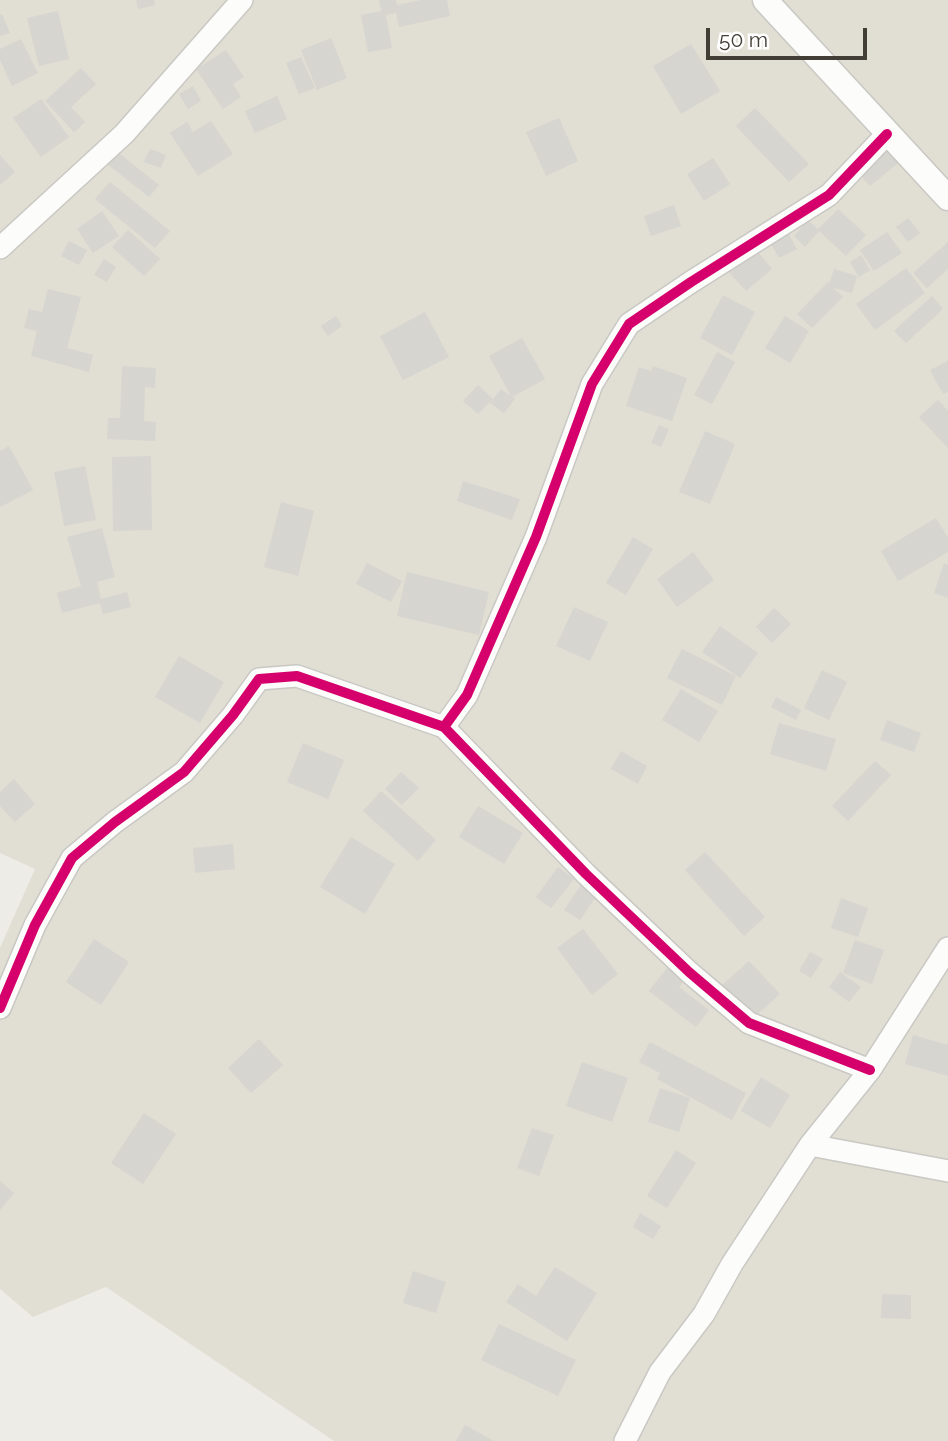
<!DOCTYPE html>
<html>
<head>
<meta charset="utf-8">
<style>
	body { margin:0 }
	#map { position:relative; width:948px; height:1441px; overflow:hidden; background:#edece7; font-family:Raleway,sans-serif }
	canvas { display:block }
	.scale { position:absolute; left:706px; top:28px; width:161px; height:32px; box-sizing:border-box; border:4px solid #423e35; border-top:0; padding-left:9px; font-size:21px; line-height:24px; white-space:nowrap; color:#423e35; -webkit-text-stroke:5px #fff; paint-order:stroke }
</style>
</head>
<body>
<div id="map">
<canvas width="948" height="1441"></canvas>
<div class="scale">50 m</div>
</div>
<script>
const context = document.querySelector('canvas').getContext('2d');
context.lineJoin = 'round';
function fillPath(path, color) { context.fillStyle = color; context.fill(path, 'evenodd'); }
function strokePath(path, color, width, dash) { context.strokeStyle = color; context.lineWidth = width; context.lineCap = dash ? 'butt' : 'round'; context.setLineDash(dash || []); context.stroke(path); }
fillPath(new Path2D(`
	M0,0H948V1441H334L106,1287L33,1317L0,1289V948L35,869L0,853Z`), '#e1ded4');
fillPath(new Path2D(`
	M136,0H154L155,5L138,9Z
	M379,0H396L397,5L421,0H447L450,16L399,27L396,13L386,15L392,48L368,52L361,15L381,11Z
	M58,11L69,59L39,66L27,18Z
	M2,14L10,33L0,36V15Z
	M331,38L347,78L317,90L301,50Z
	M21,39L38,73L12,86L0,60V49Z
	M691,44L720,91L681,114L653,66Z
	M226,50L244,77L233,84L241,97L223,109L196,69Z
	M301,57L315,88L299,94L286,63Z
	M81,68L96,84L71,107L85,122L74,132L45,101Z
	M193,86L201,101L188,109L179,94Z
	M277,96L287,119L255,133L245,111Z
	M41,99L69,137L41,157L13,118Z
	M755,108L809,164L789,182L736,126Z
	M559,118L578,161L546,176L526,132Z
	M211,121L233,154L198,176L170,133L187,122L193,132Z
	M111,147L159,185L149,197L102,160Z
	M886,148L898,163L870,186L857,171Z
	M150,149L166,155L161,168L144,162Z
	M0,155L15,172L0,185Z
	M713,158L730,184L704,201L687,174Z
	M110,182L170,231L155,248L95,199Z
	M674,205L681,226L651,236L644,216Z
	M838,209L866,235L846,256L819,231L805,247L794,236L808,220L818,229Z
	M102,211L119,236L93,253L77,229Z
	M908,218L920,233L908,242L896,227Z
	M783,224L797,249L779,258L765,233Z
	M128,230L160,259L144,276L112,247Z
	M887,232L902,253L874,271L860,250Z
	M69,241L87,250L79,265L61,256Z
	M948,242V269L927,288L913,273Z
	M753,246L772,269L746,291L726,269Z
	M861,255L870,270L859,277L850,262Z
	M104,259L116,267L107,282L94,275Z
	M906,268L925,293L875,330L856,304Z
	M834,269L857,276L852,293L833,288L843,297L812,328L797,314L828,282L829,284Z
	M48,289L81,297L67,348L93,355L89,372L31,356L37,331L24,328L29,309L42,312Z
	M723,295L755,312L732,355L700,338Z
	M932,296L943,309L906,343L894,331Z
	M425,312L449,357L403,380L380,336Z
	M336,316L342,326L328,336L321,326Z
	M785,316L809,331L790,363L765,348Z
	M522,338L545,379L512,397L515,399L504,413L490,403L501,389L511,396L489,356Z
	M717,352L735,362L712,404L694,395Z
	M948,361V392L943,394L930,370Z
	M122,366L156,368L155,388L145,387L144,421L156,422L155,441L107,439L108,418H120Z
	M653,366L687,378L672,421L626,406L639,367L651,371Z
	M478,385L493,399L478,414L463,401Z
	M938,400L948,411V448L919,417Z
	M659,425L669,429L661,447L651,443Z
	M705,431L735,444L710,504L679,492Z
	M9,446L33,490L0,507V451Z
	M151,456L152,530L113,531L112,457Z
	M85,466L96,520L64,526L54,472Z
	M463,481L520,499L512,520L457,501Z
	M281,502L314,511L298,576L264,567Z
	M936,518L948,538V552L898,581L881,551Z
	M102,528L115,577L97,582L101,599L127,592L131,607L103,614L100,603L62,613L57,593L81,586L67,537Z
	M633,537L653,549L626,595L606,583Z
	M693,552L714,580L677,607L657,579Z
	M367,563L402,581L391,602L356,584Z
	M944,563L948,565V598L934,593Z
	M407,572L489,592L479,635L397,616Z
	M574,607L608,622L590,661L556,646Z
	M774,608L791,624L772,643L756,627Z
	M720,626L758,653L740,678L702,652Z
	M682,649L736,676L722,705L667,678Z
	M179,656L224,682L200,723L155,697Z
	M822,670L847,682L829,720L804,708Z
	M681,689L718,711L699,742L662,720Z
	M776,697L801,710L796,720L771,707Z
	M887,720L921,733L914,752L880,740Z
	M779,723L836,739L826,771L770,754Z
	M303,743L344,760L328,799L287,782Z
	M621,751L647,766L638,784L611,769Z
	M875,761L891,775L848,821L832,806Z
	M401,772L419,788L402,805L385,789Z
	M14,779L35,804L15,822L0,806V792Z
	M381,791L436,840L418,861L363,811Z
	M478,806L523,833L504,864L459,837Z
	M351,837L395,864L365,914L320,887Z
	M233,844L235,869L195,873L193,848Z
	M705,852L765,917L744,936L685,870Z
	M558,867L574,879L551,908L536,897Z
	M583,882L599,892L580,920L564,910Z
	M841,898L868,908L858,937L831,928Z
	M583,929L618,974L592,995L557,948Z
	M94,939L129,962L101,1005L66,982Z
	M855,940L884,950L872,984L843,973Z
	M810,952L823,959L811,978L799,971Z
	M749,961L780,994L751,1020L720,987Z
	M671,963L688,976L679,987L709,1010L696,1027L649,991Z
	M840,972L861,987L849,1002L829,987Z
	M913,1035L948,1045V1076L905,1064Z
	M259,1039L283,1065L251,1093L228,1068Z
	M650,1042L746,1093L732,1120L657,1079L660,1073L639,1062Z
	M582,1062L628,1078L612,1122L566,1106Z
	M761,1077L790,1095L770,1128L741,1111Z
	M660,1088L690,1098L679,1132L648,1122Z
	M144,1113L176,1134L143,1184L111,1163Z
	M532,1128L554,1135L539,1176L517,1168Z
	M676,1150L696,1163L667,1208L647,1196Z
	M0,1181L14,1193L0,1210Z
	M640,1213L661,1226L653,1239L633,1227Z
	M555,1267L597,1293L567,1341L506,1302L518,1284L536,1296Z
	M413,1271L446,1282L436,1313L403,1303Z
	M882,1294L911,1295V1319L881,1318Z
	M499,1324L576,1360L558,1396L481,1360Z
	M465,1425L494,1441H456Z`), '#d7d5d0');
const minor = new Path2D(`
	M0,248L124,134L242,0
	M444,727L467,695L536,537L592,384L629,324L691,282L829,195L887,134
	M0,1008L35,925L72,858L115,822L184,772L233,715L259,679L297,676L444,727L586,874L689,972L749,1023L870,1070
	M810,1145L948,1171
	M625,1441L660,1372L704,1314L732,1264L810,1145L870,1070L948,948`);
const tertiary = new Path2D(`
	M765,0L948,198`);
strokePath(minor, '#c9c8c3', 24);
strokePath(tertiary, '#c9c8c3', 27);
strokePath(minor, '#fcfcfb', 21);
strokePath(tertiary, '#fcfcfb', 24);
strokePath(new Path2D(`
	M444,727L467,695L536,537L592,384L629,324L691,282L829,195L887,134
	M0,1008L35,925L72,858L115,822L184,772L233,715L259,679L297,676L444,727L586,874L689,972L749,1023L870,1070`), '#d6006c', 10);
</script>
</body>
</html>
